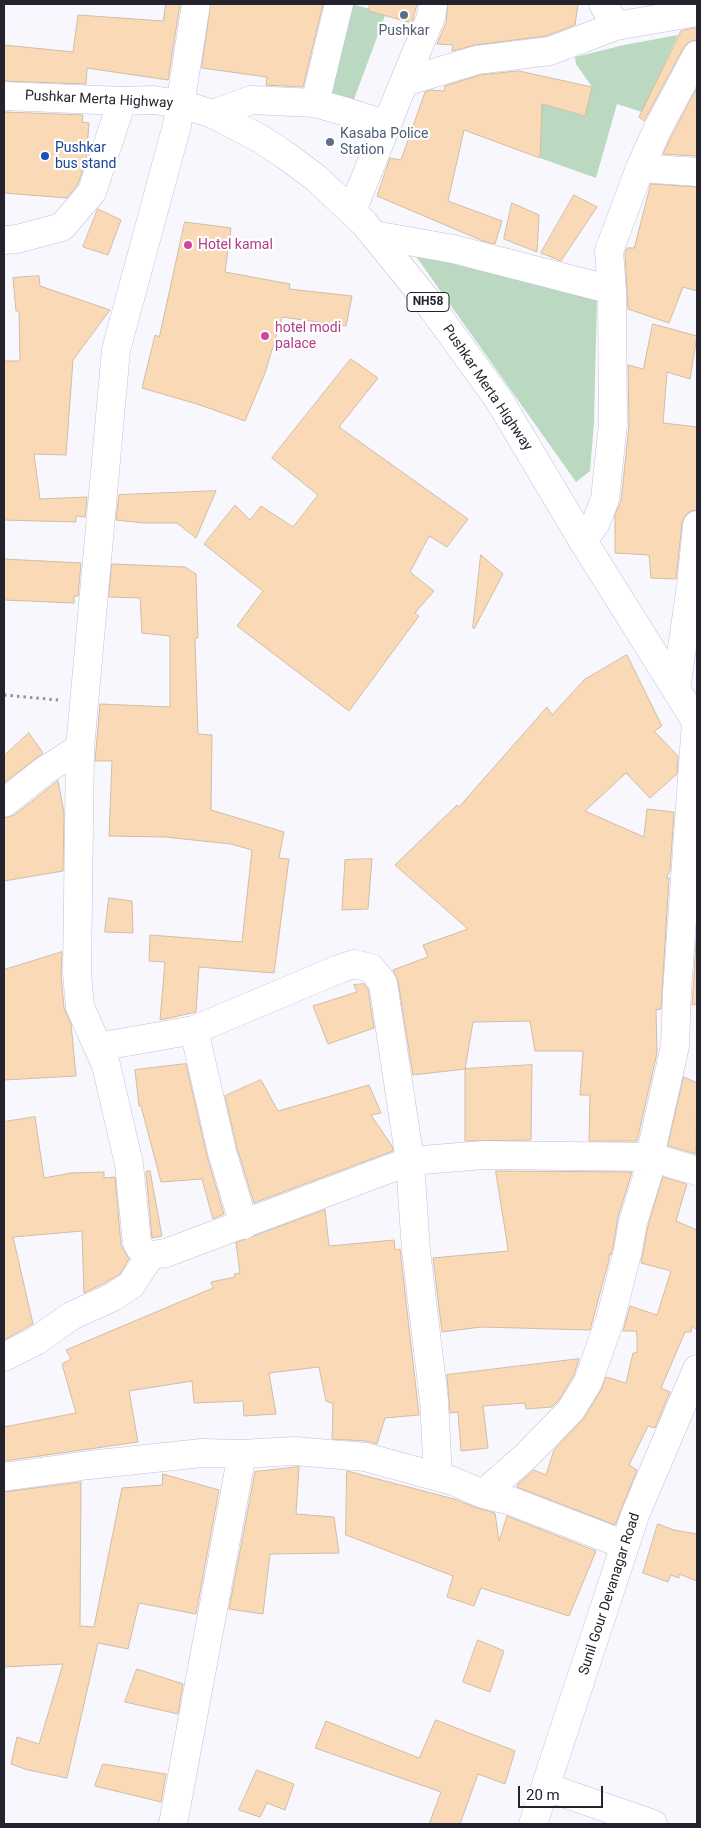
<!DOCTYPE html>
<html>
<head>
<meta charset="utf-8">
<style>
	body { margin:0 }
	#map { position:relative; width:701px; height:1828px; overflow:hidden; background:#f8f7fd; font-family:Roboto,sans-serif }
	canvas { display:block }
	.frame { position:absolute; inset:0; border:5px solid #24222d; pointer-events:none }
	.scale { position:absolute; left:518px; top:1786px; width:85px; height:22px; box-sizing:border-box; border:2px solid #24222d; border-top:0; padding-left:6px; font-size:15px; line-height:18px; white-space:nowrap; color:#24222d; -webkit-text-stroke:4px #fff; paint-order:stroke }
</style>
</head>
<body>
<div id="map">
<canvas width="701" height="1828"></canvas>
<div class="frame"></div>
<div class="scale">20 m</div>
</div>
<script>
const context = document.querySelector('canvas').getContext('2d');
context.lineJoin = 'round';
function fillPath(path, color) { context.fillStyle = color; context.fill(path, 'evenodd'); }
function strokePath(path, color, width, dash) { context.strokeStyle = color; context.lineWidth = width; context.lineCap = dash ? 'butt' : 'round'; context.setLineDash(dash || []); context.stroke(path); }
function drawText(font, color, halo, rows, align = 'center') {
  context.font = font + ' Roboto,sans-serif'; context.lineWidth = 4.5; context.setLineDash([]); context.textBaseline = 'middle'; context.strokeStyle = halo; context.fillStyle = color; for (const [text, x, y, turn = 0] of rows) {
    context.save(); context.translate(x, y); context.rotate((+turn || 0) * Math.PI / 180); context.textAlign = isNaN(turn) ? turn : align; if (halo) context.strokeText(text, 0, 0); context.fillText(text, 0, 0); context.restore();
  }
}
fillPath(new Path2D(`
	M351,4L386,13L353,102L326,93Z
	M678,35L642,112L617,104L596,178L540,158L541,131L532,127L542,104L585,116L592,87L576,64L575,57L624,45Z
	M415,255L442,260L597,298L594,422L590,471L576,482Z`), '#bad9c0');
const building = new Path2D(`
	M166,4H180L168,80L87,68L86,84L4,81V45L73,52L78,15L163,21Z
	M211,4H323L303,87L266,85L267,77L202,68Z
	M370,4H417L412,23L369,11Z
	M448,4H578L575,25L546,36L475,45L452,51L453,45L437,44L446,23Z
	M697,28V40L689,42L684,47L644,121L639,117L681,31Z
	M519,71L592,87L585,116L542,104L540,158L464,130L448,201L502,221L495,244L483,241L377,196L390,158L401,160L425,92L431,90L444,91L445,86L480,75Z
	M697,88V156L663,154L672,135Z
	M4,112L83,115L82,122L89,123L86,161L78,184L67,198L4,193Z
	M651,184L697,187V291L683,287L669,323L628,309L625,253L627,248H634Z
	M574,195L597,207L561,261L541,253Z
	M512,203L539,215L537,252L504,239Z
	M98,209L121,220L108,255L83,247Z
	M185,222L231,228L225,272L290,284L289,289L352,296L346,326L282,317L265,373L245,421L197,404L142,388L155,335L159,337Z
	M39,276L40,286L110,310L73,360L66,455L34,454L40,499L87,497L85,517L76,516V522L4,520V361H20L19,311H16L13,278Z
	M653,324L697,336L690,379L667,372L663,423L697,427V510L690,511L685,516L682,523L676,579L651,578L649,555L615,553V515L621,501L629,426L628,365L643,369Z
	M351,359L378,378L339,427L468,519L447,547L429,536L410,572L434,591L415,613L419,616L349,711L237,626L263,591L204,544L235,505L250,520L261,506L293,527L318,495L272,458Z
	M216,491L196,538L177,523H144L116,520L119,495Z
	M481,555L503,574L474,629L473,628Z
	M4,559L81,563L78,596H74V603L4,600Z
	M112,564L185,567L196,574L198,638H195L198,734L212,735L211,810L284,832L279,858L289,859L274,973L199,967L196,1012L160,1020L165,962L149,961L150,935L242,942L252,850L231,844L165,837L109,836L112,761H95L100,704L170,707V636L142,633L140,598L109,597Z
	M627,655L662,726L654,731L678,756L677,774L650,798L626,773L585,811L644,837L647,809L674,812L670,871L666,878H669L661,1009L656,1010L657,1053L637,1141H589L590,1095H580L583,1051H535L530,1021L473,1022L465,1069L413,1075L398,981L393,970L428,957L423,945L468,929L395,865L457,805L459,807L547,707L552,715L584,680Z
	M29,733L43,753L4,783V756Z
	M58,781L64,812L63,871L4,881V818L14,815Z
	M372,859L368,909L342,910L345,860Z
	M109,898L132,901L133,933L105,932Z
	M697,926V1004L692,1005L693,992Z
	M62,952L61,975L64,1008L71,1024L76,1076L4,1080V970Z
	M364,984L368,989L374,1028L328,1044L313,1006L357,992L354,985Z
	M186,1064L207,1156L224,1214L213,1219L202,1179L161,1182L141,1106H139L135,1070Z
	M532,1065L531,1140L465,1141V1069Z
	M684,1077L697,1083L696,1154L668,1146Z
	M261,1080L278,1111L369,1085L381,1113L371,1115L392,1146L393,1151L254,1203L237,1148L225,1096Z
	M35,1117L44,1178L71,1173L104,1172V1178L115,1177L121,1245L129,1259L120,1274L105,1283L84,1293L82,1231L13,1237L33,1324L4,1340V1122Z
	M150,1171L162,1236L152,1238L146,1172Z
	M496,1171L632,1172L618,1217L613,1247L611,1255L609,1254V1260L590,1330L481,1327L442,1332L433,1258L508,1251Z
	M663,1177L687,1184L676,1221L697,1230V1330L692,1326L691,1332H685L661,1388L670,1392L655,1428L648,1426L629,1465L637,1470L615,1525L517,1487L518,1484L534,1470L546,1475L554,1450L584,1418L601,1390L606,1377L626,1383L633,1353H637V1336L636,1331H623L630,1306L657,1315L671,1271L641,1263L648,1226Z
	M325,1210L329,1246L394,1240L395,1250L400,1249L419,1415L385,1418L377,1444L366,1441L332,1439L333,1404L326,1401L319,1367L269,1373L276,1414L244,1416L243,1401L194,1403L192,1381L129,1391L138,1442L4,1461V1427L76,1413L62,1364L71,1359L66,1350L213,1288L211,1282L235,1277L234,1274L240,1273L236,1243Z
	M579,1359L574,1375L559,1400L552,1407L526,1409L525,1403L483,1406L488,1448L461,1451L458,1412L450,1413L447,1375Z
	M299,1467L296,1514L334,1517L339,1553L270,1554L263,1614L229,1609L255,1472Z
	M347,1471L454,1499L477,1508L495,1513L499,1541L507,1516L596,1551L569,1616L481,1588L474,1606L447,1597L453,1576L346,1535Z
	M163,1474L219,1490L196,1614L139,1603L128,1649L98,1643L67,1778L28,1770L11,1764L17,1737L39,1744L63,1664L4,1667V1492L81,1482L80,1626L94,1627L122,1488L162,1485Z
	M658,1524L674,1530L697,1534V1581L679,1574V1578L671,1575L668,1582L643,1573Z
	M478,1640L504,1651L490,1692L463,1682Z
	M137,1669L183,1684L178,1714L125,1702Z
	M436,1720L515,1751L505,1784L478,1774L460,1824H429L441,1792L315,1748L326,1721L419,1758Z
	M103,1764L166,1774L161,1802L95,1786Z
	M257,1770L294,1784L285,1810L267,1803L260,1817L239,1810Z`);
fillPath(building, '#fadab6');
strokePath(building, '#d1bca4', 1);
const minor = new Path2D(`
	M196,4L177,125L116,350L80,748L77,974L80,1007L106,1065L129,1164L137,1243C145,1258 151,1255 166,1253L410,1161L484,1155L651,1157L697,1171
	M603,4L616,26
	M404,82L431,17L433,4
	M315,103L339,4
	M213,114L251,100L315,103L347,112L387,125
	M640,168L697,172
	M352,211L404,82L477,60L550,51L616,26L697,12
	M374,235L453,249L612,290
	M4,240L17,239L62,227L92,192L122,101
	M583,541L596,522L605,499L613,424L612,290L609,251L640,168L658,128L697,55
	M676,689L691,586L697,525
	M4,803L44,771L80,748
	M194,1030L222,1152L244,1225
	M98,1047L194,1030L339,969L354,964L371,968L383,983L410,1161L416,1251L434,1400L438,1476
	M4,1357L36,1341L71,1316L113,1297L131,1285L150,1256
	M4,1477L89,1465L202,1453L242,1454L294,1451L365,1457L453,1481L483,1494L511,1501L625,1545
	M483,1494L525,1457L571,1410L588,1382L610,1320L628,1250L633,1222L649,1171L653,1143L675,1046L677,991L696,722
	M546,1787L653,1824
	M173,1824L242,1454`);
const major = new Path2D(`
	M533,1824L635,1515L697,1369`);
const highway = new Path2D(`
	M4,96L122,101L153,100L181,104L213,114L261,139L285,155L316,178L364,223L425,298L499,400L583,541L697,723`);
strokePath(minor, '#c4bedb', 29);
strokePath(major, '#c4bedb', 29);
strokePath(highway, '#c4bedb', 29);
strokePath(new Path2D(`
	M4,695L58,700`), '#94929b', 3, [2.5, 4]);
strokePath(minor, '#fff', 28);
strokePath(major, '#fff', 28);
strokePath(highway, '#fff', 28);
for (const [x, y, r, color] of [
	[404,15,5,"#5c6f8a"],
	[330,142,5,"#5c6f8a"],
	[45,156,5,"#1a4fb4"],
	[188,245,5,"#d1479c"],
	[265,336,5,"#d1479c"]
]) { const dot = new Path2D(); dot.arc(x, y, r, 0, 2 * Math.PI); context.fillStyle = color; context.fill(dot); strokePath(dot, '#fff', 2); }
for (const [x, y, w] of [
	[428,302,42]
]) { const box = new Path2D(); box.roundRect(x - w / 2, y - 9.5, w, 19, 4); context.fillStyle = '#fff'; context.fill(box); strokePath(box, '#24222d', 1); }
drawText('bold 12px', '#24222d', null, [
	["NH58",428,302]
]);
drawText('14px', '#4e5e75', '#fff', [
	["Pushkar",404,31],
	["Kasaba Police",340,134,"left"],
	["Station",340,150,"left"]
]);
drawText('14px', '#24222d', '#fff', [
	["Pushkar Merta Highway",99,100,3],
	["Pushkar Merta Highway",487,388,56],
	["Sunil Gour Devanagar Road",610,1594,-72]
]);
drawText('14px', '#164399', '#fff', [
	["Pushkar",55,148],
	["bus stand",55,164]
], 'left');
drawText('14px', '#b23c85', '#fff', [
	["Hotel kamal",198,245],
	["hotel modi",275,328],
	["palace",275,344]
], 'left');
</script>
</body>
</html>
